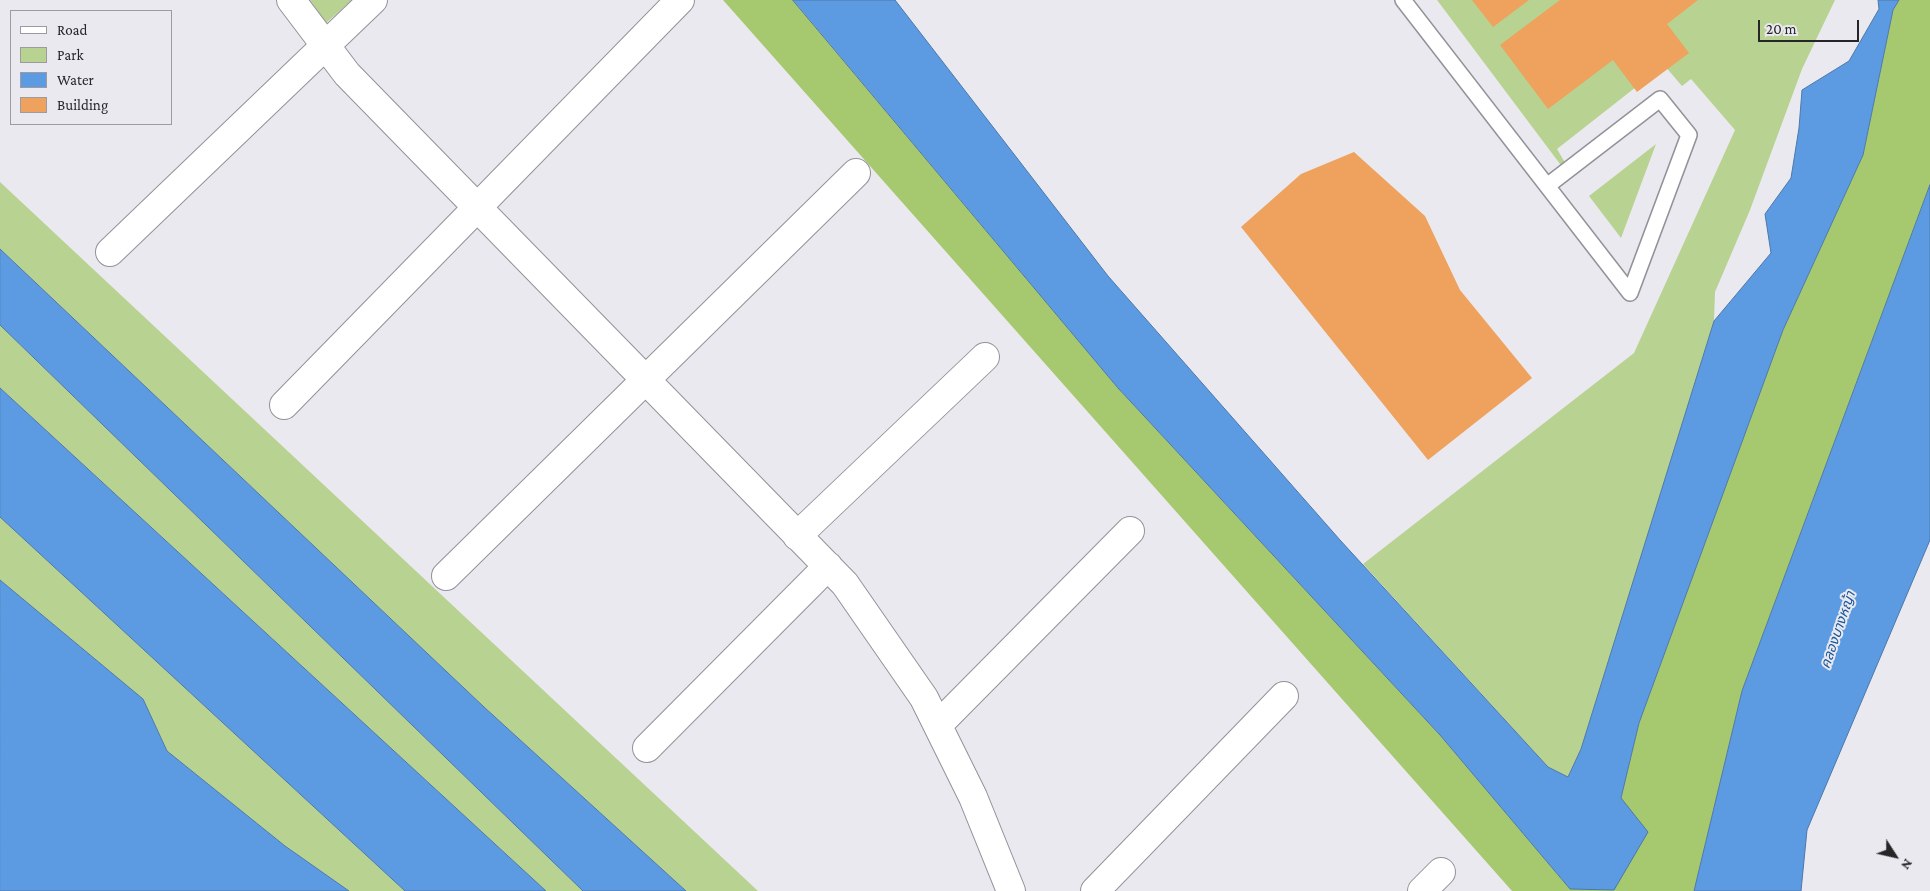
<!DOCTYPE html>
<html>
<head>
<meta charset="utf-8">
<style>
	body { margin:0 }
	#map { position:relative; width:1930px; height:891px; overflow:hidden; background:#ebe9f0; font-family:"Crimson Pro",serif }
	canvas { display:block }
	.legend { position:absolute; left:10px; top:10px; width:162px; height:115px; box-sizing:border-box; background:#ebe9f0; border:1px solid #9c9ba0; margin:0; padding:6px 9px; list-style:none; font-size:15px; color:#262628 }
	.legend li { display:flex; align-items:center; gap:10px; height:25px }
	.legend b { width:25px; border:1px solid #9c9ba0 }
	.north { position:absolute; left:1870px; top:831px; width:50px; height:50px; -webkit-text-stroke:4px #ebe9f0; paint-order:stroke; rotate:125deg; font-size:14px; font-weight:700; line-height:20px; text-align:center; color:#262628 }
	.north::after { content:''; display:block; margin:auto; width:18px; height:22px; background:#262628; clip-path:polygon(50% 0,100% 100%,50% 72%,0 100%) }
	.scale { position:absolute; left:1758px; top:20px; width:101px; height:22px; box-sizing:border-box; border:2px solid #262628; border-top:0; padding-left:6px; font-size:15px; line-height:18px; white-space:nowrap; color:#262628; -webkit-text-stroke:4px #ebe9f0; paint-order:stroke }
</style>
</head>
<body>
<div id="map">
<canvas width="1930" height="891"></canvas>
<ul class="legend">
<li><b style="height:6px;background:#fff"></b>Road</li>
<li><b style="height:14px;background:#b8d291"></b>Park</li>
<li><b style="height:14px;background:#5c9be1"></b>Water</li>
<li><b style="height:14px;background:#eea25e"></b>Building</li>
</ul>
<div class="north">N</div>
<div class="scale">20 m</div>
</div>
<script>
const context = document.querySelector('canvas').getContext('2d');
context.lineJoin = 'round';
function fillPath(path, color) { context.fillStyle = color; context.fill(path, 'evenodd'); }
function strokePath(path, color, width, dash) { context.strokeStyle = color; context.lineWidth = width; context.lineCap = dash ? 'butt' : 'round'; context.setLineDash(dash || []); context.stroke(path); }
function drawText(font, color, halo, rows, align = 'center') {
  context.font = font + ' "Crimson Pro","Noto Sans Thai",serif'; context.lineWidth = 4; context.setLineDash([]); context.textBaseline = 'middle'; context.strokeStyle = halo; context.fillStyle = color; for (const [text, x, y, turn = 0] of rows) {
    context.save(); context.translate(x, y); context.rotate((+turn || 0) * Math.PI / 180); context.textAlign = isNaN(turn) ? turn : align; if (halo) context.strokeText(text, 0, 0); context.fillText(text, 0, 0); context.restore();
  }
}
fillPath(new Path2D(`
	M310,0H352L326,23Z
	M1437,0H1835L1802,69L1750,210L1715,292L1714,321L1581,749L1568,777L1548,767L1363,564L1634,353L1735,130L1691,79L1682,86L1664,65L1557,149L1567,166L1563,168Z
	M1656,144L1621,238L1589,196Z
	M0,182L758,891H686L484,707L0,249Z
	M0,325L583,891H546L0,388Z
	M0,517L405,891H349L285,846L167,751L143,699L0,580Z`), '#b8d291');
fillPath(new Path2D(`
	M723,0H793L1118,388L1440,735L1570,889L1621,798L1639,723L1783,330L1863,155L1893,10L1899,0H1930V185L1742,691L1694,891H1512Z`), '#a6c86e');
const water = new Path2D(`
	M793,0H895L1108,276L1340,540L1548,767L1568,777L1581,749L1714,321L1771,253L1765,214L1791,178L1799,128L1802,90L1849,61L1879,9L1878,0H1899L1893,10L1863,155L1783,330L1639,723L1621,798L1648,832L1614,890L1570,889L1440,735L1118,388Z
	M1930,185V540L1807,830L1801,891H1694L1742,691Z
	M0,249L484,707L686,891H583L0,325Z
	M0,388L546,891H405L0,517Z
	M0,580L143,699L167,751L285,846L349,891H0Z`);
fillPath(water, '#5c9be1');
strokePath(water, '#4c78aa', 1);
fillPath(new Path2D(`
	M1472,0H1529L1493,27Z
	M1560,0H1698L1667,24L1689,53L1637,92L1613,60L1548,109L1500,45Z
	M1354,152L1425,216L1460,290L1532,378L1428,460L1241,227L1301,174Z`), '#eea25e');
const lane = new Path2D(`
	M1403,0L1630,293L1689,135L1660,99L1547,186`);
const street = new Path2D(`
	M291,0L347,74L845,584L924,698L973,797L1011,891
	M110,252L373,0
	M284,405L680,0
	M797,536L985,357
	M446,576L856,173
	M938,725L1130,531
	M647,748L828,566
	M1095,891L1284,696
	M1422,891L1441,872`);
strokePath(lane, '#939298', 18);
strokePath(street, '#939298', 30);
strokePath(lane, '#fff', 15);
strokePath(street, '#fff', 28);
drawText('italic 14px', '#185899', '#ebe9f0', [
	["คลองบางหญ้า",1838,630,-71]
]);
</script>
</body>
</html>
